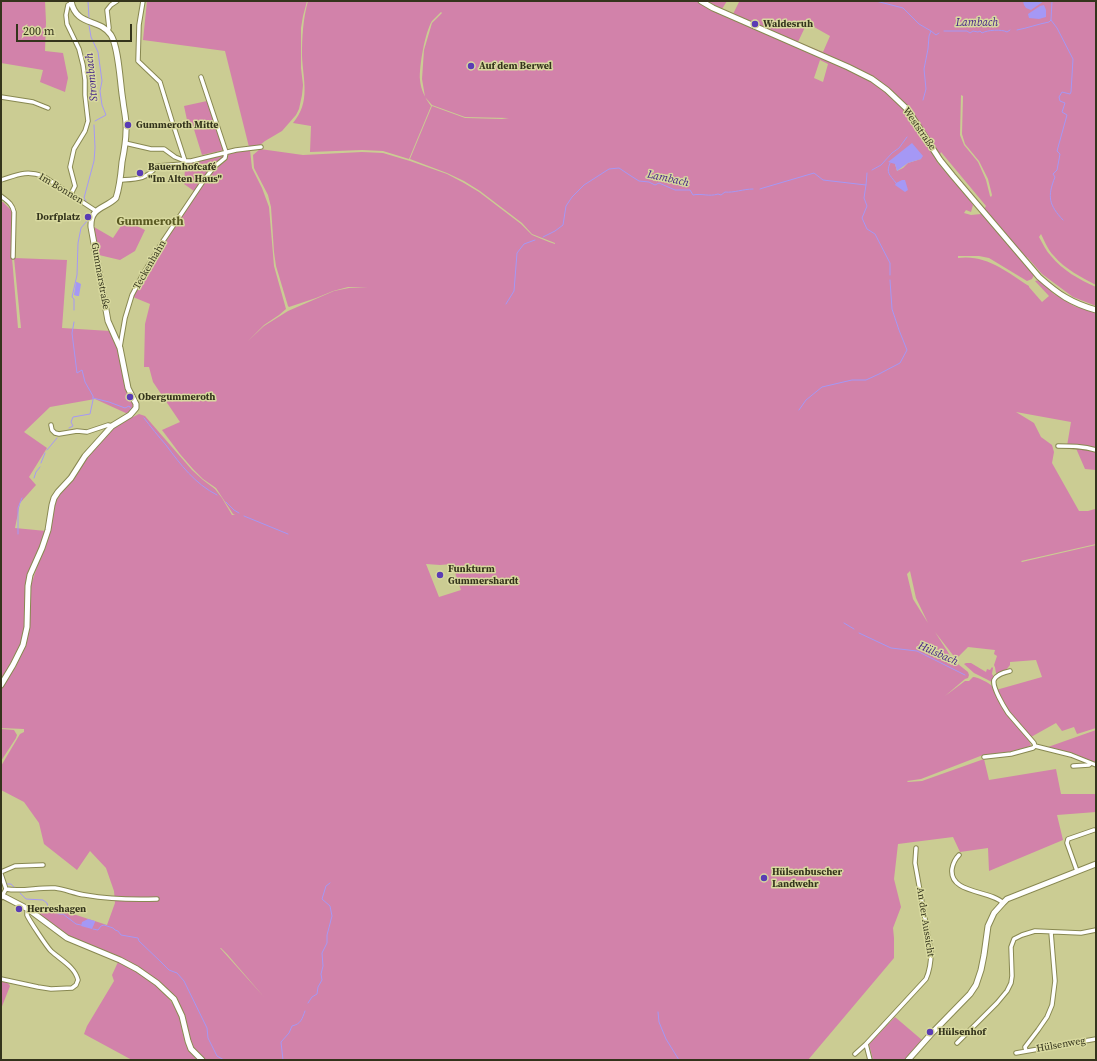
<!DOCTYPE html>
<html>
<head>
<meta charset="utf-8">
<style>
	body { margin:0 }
	#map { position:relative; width:1097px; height:1061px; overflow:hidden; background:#cbcc93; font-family:"Source Serif 4",serif }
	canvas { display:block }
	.frame { position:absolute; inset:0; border:2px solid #34341c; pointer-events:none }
	.scale { position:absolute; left:16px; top:24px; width:116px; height:18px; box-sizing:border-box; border:2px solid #34341c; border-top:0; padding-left:5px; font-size:12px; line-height:14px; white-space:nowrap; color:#34341c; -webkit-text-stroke:3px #d8d99f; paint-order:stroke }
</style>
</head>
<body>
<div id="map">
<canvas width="1097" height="1061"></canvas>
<div class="frame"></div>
<div class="scale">200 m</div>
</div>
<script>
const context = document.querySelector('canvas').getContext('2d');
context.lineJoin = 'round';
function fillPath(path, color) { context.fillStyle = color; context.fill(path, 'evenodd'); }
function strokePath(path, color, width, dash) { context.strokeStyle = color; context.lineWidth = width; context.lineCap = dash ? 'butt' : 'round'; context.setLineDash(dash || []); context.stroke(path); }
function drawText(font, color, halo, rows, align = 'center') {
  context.font = font + ' "Source Serif 4",serif'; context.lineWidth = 3; context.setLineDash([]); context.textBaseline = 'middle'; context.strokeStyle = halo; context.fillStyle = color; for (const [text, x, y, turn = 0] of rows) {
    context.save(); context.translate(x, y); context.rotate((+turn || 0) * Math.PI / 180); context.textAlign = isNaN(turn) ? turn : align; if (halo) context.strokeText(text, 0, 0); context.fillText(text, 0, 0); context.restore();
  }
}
fillPath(new Path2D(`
	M1,1H45L46,22L45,51L63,53L68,78L65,92L40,82L43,70L1,63Z
	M147,1H307L303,16L301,28V68L303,85L302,95L299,109L296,115L282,131L265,141L260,145L249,147L225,51L143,40Z
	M308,1H727L722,9L733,14L739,2L738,1H1096V285C1081,277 1065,269 1054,256C1048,250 1045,242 1041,234L1039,237C1043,244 1046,251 1051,256C1062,270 1080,280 1096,287V306L1073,297L1042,274L1027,257L1023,261L1034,275L1032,279L1027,281L989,258L979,256H958V258C986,254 1007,272 1029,286V287L1042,302L1049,296L1035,281L1039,280L1054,294L1074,306L1096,313V449C1086,445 1077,445 1067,446L1071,422L1016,412L1034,423L1041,437L1052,445L1054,452L1052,463L1079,511H1088L1095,509L1096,511V544L1021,561L1022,562L1096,545V728L1077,734L1074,727L1062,731L1056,723L1031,737L1006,709L996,690L1042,677L1036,660L1010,662V665L1006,670L997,675C995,672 996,668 994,665L997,656L994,654L995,650L968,647L956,659L935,632L953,660L968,672L969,675L968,678L965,679L945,696L965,681H969L973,677C978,677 989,683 992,686C998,693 999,702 1003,709C1011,723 1027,730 1031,746L1009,752L983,755L921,779L907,781L908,782L922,781L984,759L989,780L1056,769L1061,794H1096V812L1057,815L1063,840L989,871L988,848L960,852L953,837L898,844L894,879L901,907L893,928L894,938V958L808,1060H205L196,1052L192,1045L188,1037L183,1015L157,980L100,950L69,936L32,909L70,913L107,925L115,903L114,891L106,868L90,851L77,870L44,844L39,823L24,802L1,790V766L20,734L24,732V729L1,728V688L15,668L26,644L29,626L30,588L48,534L54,504L60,494L74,478L87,457L112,428L117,425L139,414L145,416L158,431L192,470L203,480L215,489L222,498L232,515H235L233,514L216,488L203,479L193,469L180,454L162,430L180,422L153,382L149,367H144L145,324L150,304L133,297L143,277L205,180L215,169L227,160L228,153L250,150L252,168L262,188L269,207L274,266L286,309L279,315L264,325L248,341L264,326L288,311L334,291L349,288H368L348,287L333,291L316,298L289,307L288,306L276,266L274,252L271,207L268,195L254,168L253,155L260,149L303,155L362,152L383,153L410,161L447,174L464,183L479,192L521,224L532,235L549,242L555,244V243L532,234L522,223L480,191L464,181L447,173L410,159L432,106L465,118L502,119L509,118L465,117L432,105L425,97L422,79L424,50L432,23L442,13L441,12C438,15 435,18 432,21C425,32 419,67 420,80C421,90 425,98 431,106L409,159L383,151L362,150L310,152L311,126L293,123C311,102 303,80 302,56C302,37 303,19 308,1ZM807,23L830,36L823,52L798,42ZM820,60L828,64L823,82L814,78ZM961,95L963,96L962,134L965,144L979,161L988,179L992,195L991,197L990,196L986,180L978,162L964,145L960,135ZM941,152L986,206L981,214L971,215L964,213L966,210L971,212L973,205L968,198L937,162ZM921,159L908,163L903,168L897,171L895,164ZM426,564L440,565L452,564L461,590L439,597ZM910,571L916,598L928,623L913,599L907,574ZM220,948H221L227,954L264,997Z
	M207,101L224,150L202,155L192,123L187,120L184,106Z
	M222,155L223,156V158L212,167L194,191L184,184L185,168L186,164Z
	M1,202H3L12,211V258L18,328H21L14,258L67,260L62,328L110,331L119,352L126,390L134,404L133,410L128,414L95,399L50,407L24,432L47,448L29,477L36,485L20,503L15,528L46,531L29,575L24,631L20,646L12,664L1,681Z
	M125,220L145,230L135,251L120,260L99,255L94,227L113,238Z
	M1075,446L1096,452V470L1085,469Z
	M966,663H971L986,672L987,669L990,670L992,667L993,668L992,674L994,677L992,682L974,673L964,664Z
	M1,729L14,730L17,735L16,738L1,761Z
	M1096,730V763L1072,753L1048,747Z
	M118,962C142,974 169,990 179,1016C182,1027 183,1039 188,1049C191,1053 195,1057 199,1060H132L84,1034L87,1026L114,981L112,975Z
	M1,981L8,983L10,986L1,1009Z
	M895,1017L922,1040L905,1060H873L869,1044Z`), '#d282aa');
fillPath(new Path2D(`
	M1023,1H1044L1031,10L1026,8L1024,5Z
	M1044,5L1046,10V17L1039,19L1029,18L1028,14L1040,6Z
	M912,143L923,156L921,159L908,163L897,171L895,164L888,162Z
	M902,180H905L908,190L905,192L895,185L896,183Z
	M76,282H77L81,284L79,296H77L74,295Z
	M88,919L95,921V922L92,929L81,926L82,922Z`), '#a598f5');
strokePath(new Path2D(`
	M88,1L89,18
	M876,1L903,8L919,24L931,31
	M1051,20L1057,28L1073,59L1071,92L1070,94L1062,92L1059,97L1060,101L1065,103L1062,112L1067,115L1057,151L1060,154L1057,170L1053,174L1055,177C1047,197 1049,205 1063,220
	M89,25L91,37L98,52L102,81L100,91L102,105L106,115L95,121
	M1017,30C1028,28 1038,24 1049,22L1051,20L1052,1
	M944,31H967L970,33L973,31L978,32L980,31L982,33C987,30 1002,29 1007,32L1010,30
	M923,100L926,89L924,69L928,49L929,36L931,31L936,35L939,33
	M890,163C886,173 889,174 896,183
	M872,170L881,165L892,153L899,148L907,137
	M866,185L864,198L867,206L862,218L867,229L875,234L890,263V275
	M760,189L763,188L814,173L823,180L866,185L867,173
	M86,201L84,198L94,161L95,148L94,125
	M543,237L555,231L563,225L566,206L572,197L584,185L609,169L619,168L631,176L639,181L649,182L655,185L659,183L675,190H690L693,195C701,193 709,197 718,194L721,195L725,192C734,193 743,189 753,189
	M506,304L514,291L517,253L524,244L535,240
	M74,310V299L72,297L77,275L78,243L81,228L87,221
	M93,398L109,402L125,408L129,406L132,410
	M799,410L806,400L822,387L852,380H866L879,374L900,363L907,350L899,330L892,309L890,280
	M144,418C151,427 158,436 166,445C180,464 195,484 217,495
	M69,428L73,426L71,422L73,417L90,414L93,400V396L85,382L82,370L77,373L72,333L74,322
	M47,450L57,438
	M41,463L45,453
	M34,478L36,472L40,467
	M226,502L234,510L239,513
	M244,516L288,534
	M18,534V508L22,498
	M844,623L854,629
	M859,633L891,648L917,651L965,675
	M7,884H11L16,889
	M20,893L26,899L43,900L47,903L48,907L59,914H63L76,924L81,925
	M93,929L98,930L101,926L104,925L113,928L115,930L118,931L121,935L138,938L139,941L161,962L169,970L177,973L184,981L207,1028L208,1038L217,1056L224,1060
	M308,1003L312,997L317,994L318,987L322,980L321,974L323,966L322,953L327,943V935L332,916L330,906L322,899L326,886L330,883
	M658,1012L659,1022L666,1039L679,1060
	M283,1060L281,1042L289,1033L292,1026C301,1024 302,1019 305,1011`), '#a598f5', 1);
const street = new Path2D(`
	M71,4L68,5L66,15L67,24L79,49L83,65L85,80V95L88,121L85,131L74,149L70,167L75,186L71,194
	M108,31L109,28L107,10L111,5L117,1
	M1,97L33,102L48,108
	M125,143L151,149H164L175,157L185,161H191L236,150L261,147
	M1,180C17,175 26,170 43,176L96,211
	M120,180C136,179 146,180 157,166L184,164L185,161L172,121L160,82L138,61L139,25L143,1
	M1,196C7,201 12,203 14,212L13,257
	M120,347L125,318L132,295L142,276L163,241L204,180L214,167L225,158L226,152L201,77
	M51,425L52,430L55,433L59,434L77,431L87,432L108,425L112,426
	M1058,446C1071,446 1083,446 1096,450
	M1010,671C1005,672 996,675 994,680C992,687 1004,707 1008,713L1034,743L1035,746
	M984,757L1011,754L1033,748L1035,746L1071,755L1096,765
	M1073,766L1089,765L1091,763
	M959,855C955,859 953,863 952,869C949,894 991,890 1003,903
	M1077,871L1067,843L1068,839L1094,830
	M1,872L15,866L43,865
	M1,874L6,889L1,898
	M6,889C22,892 38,887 55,888C65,889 75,894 85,895C109,899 133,900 157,899
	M1,979L38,987L51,989L72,988L76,985L78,980C75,967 61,960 51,951C47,947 29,920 27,915C27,913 27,910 28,909
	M957,1043L997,1003L1007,991L1011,983L1012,976L1011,947L1014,939L1022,935L1035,931L1081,933L1096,930
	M1026,1051L1025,1047L1038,1030L1047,1017L1052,1005L1055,981L1051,932
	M1016,1053L1096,1039
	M855,1054L866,1044
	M870,1060L866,1044L926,979C930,970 931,962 931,952L915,863L916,848`);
const secondary = new Path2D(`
	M701,1L713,8L848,67L872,79L887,90L907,109L940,160L953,176L1039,277C1058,294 1071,303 1096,310
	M1,685L13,665L23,645L27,627L28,586L30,575L42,548L48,530L52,505L54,498L58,492L71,478L85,456L112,426L130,415L136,408V404L128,388L120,348L108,321L91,227C90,207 105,209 116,198C120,186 121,173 122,162C124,152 126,141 126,131C127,121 124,111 123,101C120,84 119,48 111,35C100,18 76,27 71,1
	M1,895L28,909L67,938L120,960L137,969L157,983L174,999L182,1016L188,1041L191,1049L202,1060
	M908,1060L932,1033L970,994L976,985L981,970L984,955L988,926L994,913L1003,903L1007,899L1096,864`);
strokePath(street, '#888851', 5.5);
strokePath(secondary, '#888851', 7);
strokePath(street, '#fff', 3.5);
strokePath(secondary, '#fff', 5);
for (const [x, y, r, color] of [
	[755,24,4,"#5a3cb4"],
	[471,66,4,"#5a3cb4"],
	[128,125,4,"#5a3cb4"],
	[140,173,4,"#5a3cb4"],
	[88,217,4,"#5a3cb4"],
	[130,397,4,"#5a3cb4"],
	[440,575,4,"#5a3cb4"],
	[764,878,4,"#5a3cb4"],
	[19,909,4,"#5a3cb4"],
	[930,1032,4,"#5a3cb4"]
]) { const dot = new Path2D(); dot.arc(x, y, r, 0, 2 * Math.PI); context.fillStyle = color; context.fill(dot); strokePath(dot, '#d8d99f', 1.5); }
drawText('bold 10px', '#34341c', '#d8d99f', [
	["Waldesruh",763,24],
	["Auf dem Berwel",479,66],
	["Gummeroth Mitte",136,125],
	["Bauernhofcafé",148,167],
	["\"Im Alten Haus\"",148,179],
	["Dorfplatz",80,217,"right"],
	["Obergummeroth",138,397],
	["Funkturm",448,569],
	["Gummershardt",448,581],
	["Hülsenbuscher",772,872],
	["Landwehr",772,884],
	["Herreshagen",27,909],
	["Hülsenhof",938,1032]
], 'left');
drawText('10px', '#34341c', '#d8d99f', [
	["Weststraße",919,129,55],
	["Im Bonnen",61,189,31],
	["Teckenhahn",150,265,-60],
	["Gummarstraße",100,276,80],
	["An der Aussicht",925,922,81],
	["Hülsenweg",1061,1045,-10]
]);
drawText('italic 11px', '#3e1e88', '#d8d99f', [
	["Lambach",977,23],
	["Strombach",92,77,-96],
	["Lambach",668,179,12],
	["Hülsbach",938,654,24]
]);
drawText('bold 12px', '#595922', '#d8d99f', [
	["Gummeroth",150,222]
]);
</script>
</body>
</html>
